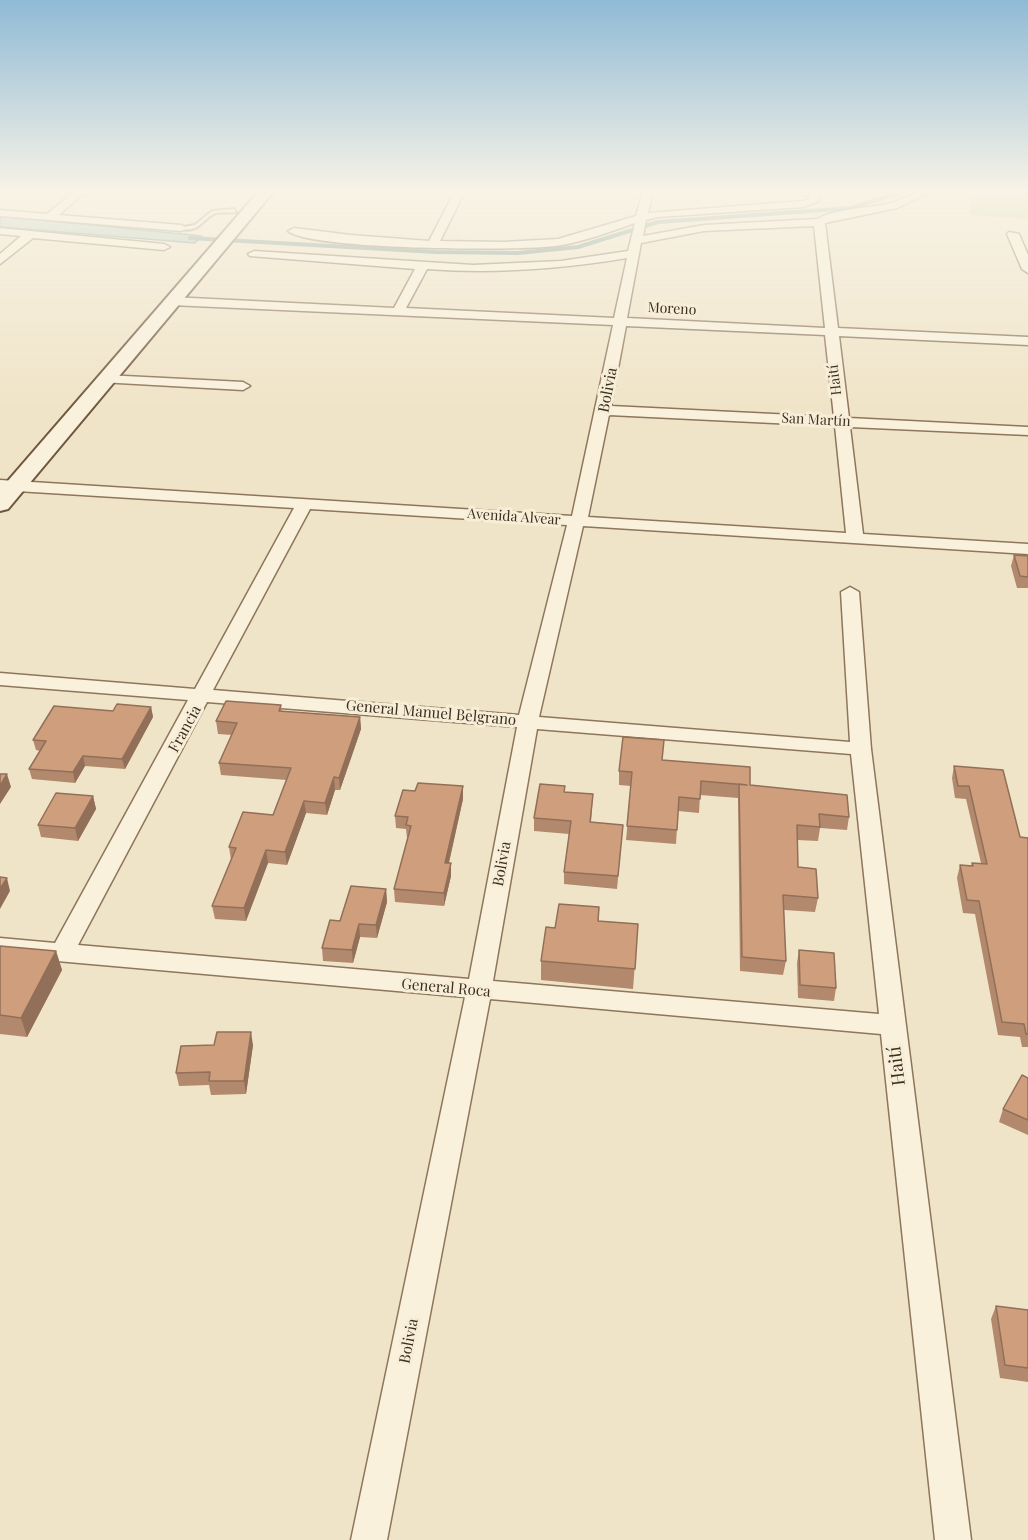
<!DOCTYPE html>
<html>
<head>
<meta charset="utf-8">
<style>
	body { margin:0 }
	canvas { display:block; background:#f0e4c8 }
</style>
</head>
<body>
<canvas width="1028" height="1540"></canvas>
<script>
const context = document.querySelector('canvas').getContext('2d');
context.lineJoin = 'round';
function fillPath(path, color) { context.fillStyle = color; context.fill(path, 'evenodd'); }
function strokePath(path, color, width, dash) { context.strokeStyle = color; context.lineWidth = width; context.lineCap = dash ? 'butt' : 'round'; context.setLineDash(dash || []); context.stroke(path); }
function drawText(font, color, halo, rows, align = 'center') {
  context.font = font + ' "Playfair Display",serif'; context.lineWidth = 6; context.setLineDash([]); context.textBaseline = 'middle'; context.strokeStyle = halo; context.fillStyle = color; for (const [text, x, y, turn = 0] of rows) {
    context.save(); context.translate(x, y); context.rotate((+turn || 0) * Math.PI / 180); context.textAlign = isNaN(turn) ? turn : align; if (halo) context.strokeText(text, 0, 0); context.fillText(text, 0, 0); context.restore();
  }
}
fillPath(new Path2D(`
	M801,191V197L660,192V191Z
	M971,191H1028V219L971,215Z`), '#c9cf9b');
const water = new Path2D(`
	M0,216L202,236L195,243L0,227Z`);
fillPath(water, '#a9c4bc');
strokePath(water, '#6f938a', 1.5);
strokePath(new Path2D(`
	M190,238L436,252L518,253L578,247L658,222L851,208L905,191`), '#6f938a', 4);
const lane = new Path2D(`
	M234,209L236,212C230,213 222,212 216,213C202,218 199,235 178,228L195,225L212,211Z`);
const street = new Path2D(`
	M75,191H86L59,215L181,225L187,228L181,231L0,216V210L47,214Z
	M455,191H465L440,241L503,242L558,239L636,216L643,191H653L648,213L803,201L809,199V191H819V201L803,207L658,217L646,220L643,236L704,225L817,219C838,208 864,209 887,204C904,200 916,191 933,191L897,208L825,223L838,328L1028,337V345L839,336L849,418L1028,427V435L850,427L863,534L1028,544V554L583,526L539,717L850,742L841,592L850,587L859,592L871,749L971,1540H935L881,1034L490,999L387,1540H351L465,997L0,956V938L55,943L188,700L0,685V673L195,689L294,508L0,490V480L572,516L613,325L171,305L165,301L171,297L394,308L415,269L250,256L248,254L254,251L473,265L561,261L628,251L635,223C609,232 583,242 556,246C519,251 311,250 288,231L294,228L351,235L429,241ZM814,226L825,328L627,318L641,243L704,231ZM627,258L614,318L406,308L427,269C494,274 560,269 627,258ZM626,326L825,335L834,417L611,406ZM609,415L835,426L846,533L588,517ZM310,509L567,525L519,715L213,690ZM207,702L517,727L469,979L78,945ZM537,729L851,754L879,1014L493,981Z
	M0,228L164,244L170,247L164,250L33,238L0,264V254L21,236L0,234Z
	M1009,232L1019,234L1028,255V273L1022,269L1007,234Z
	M105,375L243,382L250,386L243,390L100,382V376Z`);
const secondary = new Path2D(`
	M259,191H274L8,509L0,511V490Z`);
strokePath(lane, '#8d765c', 4);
strokePath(street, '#8d765c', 3);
strokePath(secondary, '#6f573f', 4);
fillPath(lane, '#faf1dc');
fillPath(street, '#faf1dc');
fillPath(secondary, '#faf1dc');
fillPath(new Path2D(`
	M1014,555L1028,556V588H1017L1011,566Z
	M281,705L282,712L360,717L361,729L340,790H335L327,815L306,813L287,865L268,863L246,921L215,919L212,906L231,860L229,847L273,815L287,780L221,775L219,763L232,735L218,734L216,721Z
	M151,707L153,717L125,769L85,766L75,783L32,779L29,769L40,751L36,750L33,740L113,711Z
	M662,760L750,785L849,817L847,830L820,828L818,841L797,840L798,867L818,898L815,912L784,910L786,961L783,975L740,971L738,798L700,795L699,813L678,811L676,844L626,840L631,786L619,785V771Z
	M954,766L1020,837L1028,838V1047H1022L1020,1037L998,1035L975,914L963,913L957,878L960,865L971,866L972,863H981L966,799L955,798L952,778Z
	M565,792L593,794L591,823L623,825L617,889L564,884V872L569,834L534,831V818Z
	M93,796L96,809L78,841L41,837L38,825Z
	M463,799L449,863L451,876L444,906L395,902L394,889L408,838H407L406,829L396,828L395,816Z
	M386,889L387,902L377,938L360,937L353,963L323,961L322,948L340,921Z
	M599,907V921L638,924L633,989L541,980V961L555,928Z
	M0,946L56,951L62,970L27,1037L0,1034Z
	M799,950L836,988L834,1001L798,998L797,963Z
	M253,1045L246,1094L211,1095L209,1085L179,1086L176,1073Z
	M1028,1078V1135L999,1122L1003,1109Z
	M996,1306L1028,1310V1382L1000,1378L991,1319Z`), '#b2896c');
fillPath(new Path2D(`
	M151,707L153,717L125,769L122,759Z
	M360,717L361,729L340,790L339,778Z
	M83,756L85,766L75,783L73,772Z
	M7,774L11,787L0,804V786Z
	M334,777L335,790L327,815L325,803Z
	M463,786V799L446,875L445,863Z
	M93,796L96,809L78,841L75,828Z
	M304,801L306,813L287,865L285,852Z
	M266,850L268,863L246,921L244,908Z
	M451,863V876L444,906V893Z
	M7,878L10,891L0,909V889Z
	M386,889L387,902L377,938L376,925Z
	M359,924L360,937L353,963L352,950Z
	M56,951L62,970L27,1037L21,1018Z
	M251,1032L253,1045L246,1094L244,1081Z`), '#916f58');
const building = new Path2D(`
	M1014,555L1028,556V577L1020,576Z
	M226,701L281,705L279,711L360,717L339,778L334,777L325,803L304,801L285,852L266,850L244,908L212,906L236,848L229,847L243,812L273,815L291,768L219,763L237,723L216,721Z
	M117,704L151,707L122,759L83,756L73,772L29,769L46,741L33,740L54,706L113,711Z
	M623,737L664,740L662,760L750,767V785L847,795L849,817L819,814L820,827L797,825L798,867L816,869L818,898L783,895L786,961L742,957L739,784L747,785L701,781L700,799L679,797L677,830L627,826L632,772L619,771Z
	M954,766L1003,770L1020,837L1028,838V1034H1026L1024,1024L1002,1022L979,901L967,900L960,865L973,866L972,863L987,864L969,786H958Z
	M0,774H7L0,786Z
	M418,783L463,786L445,863H451L444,893L394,889L411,826L406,825L408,817L395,816L403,790L415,791Z
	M540,784L565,786L564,792L593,794L590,822L623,825L618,876L564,872L571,821L534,818Z
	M56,793L93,796L75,828L38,825Z
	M0,877L7,878L0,889Z
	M351,886L386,889L376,925L359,924L352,950L322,948L330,920L340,921Z
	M559,904L599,907L598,921L638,924L635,969L541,961L546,927L555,928Z
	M0,946L56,951L21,1018L0,1015Z
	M799,950L834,953L836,988L800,985Z
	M217,1032H251L244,1081H209L210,1072L176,1073L181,1046L214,1045Z
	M1022,1075L1028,1078V1120L1003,1109Z
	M996,1306L1028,1310V1368L1005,1365Z`);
fillPath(building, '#cf9f7d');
strokePath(building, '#916f58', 1.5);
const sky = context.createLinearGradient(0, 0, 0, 407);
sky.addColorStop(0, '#8fbad6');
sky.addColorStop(0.47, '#f8f3e6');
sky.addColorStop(1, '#f8f3e600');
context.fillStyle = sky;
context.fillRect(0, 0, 1028, 407);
drawText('14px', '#3d2e20', '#f7eed8', [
	["Moreno",672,309,3],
	["Haití",835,380,-97],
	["San Martín",816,420,3],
	["Avenida Alvear",514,517,4]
]);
drawText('15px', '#3d2e20', '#f7eed8', [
	["Bolivia",608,390,-79],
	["General Manuel Belgrano",431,713,5],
	["Francia",185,729,-61],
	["Bolivia",502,864,-80],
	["General Roca",446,988,5],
	["Bolivia",409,1341,-79]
]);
drawText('18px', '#3d2e20', '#f7eed8', [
	["Haití",897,1066,-97]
]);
</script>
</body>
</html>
